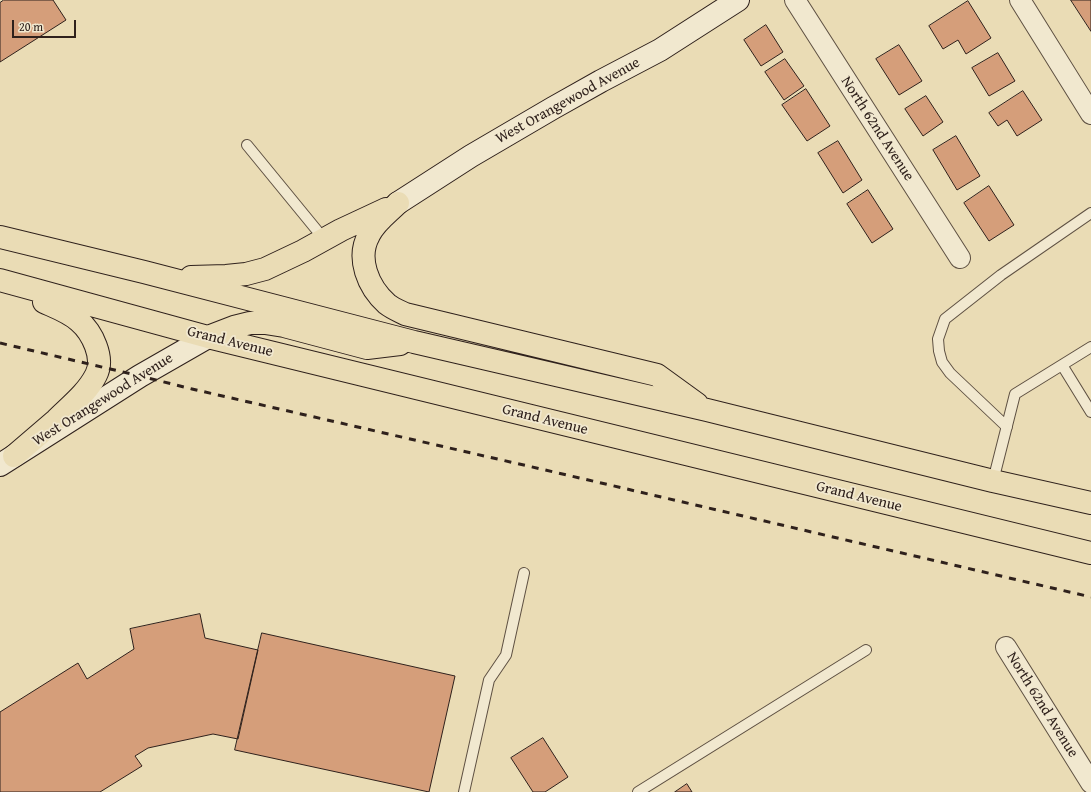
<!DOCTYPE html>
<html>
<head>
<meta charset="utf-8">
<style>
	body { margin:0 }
	#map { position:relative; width:1091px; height:792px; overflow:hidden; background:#eadcb5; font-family:"Gentium Book Plus",serif }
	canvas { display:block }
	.scale { position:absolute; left:12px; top:20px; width:64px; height:18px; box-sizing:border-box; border:2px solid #2f211c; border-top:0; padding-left:5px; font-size:12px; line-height:14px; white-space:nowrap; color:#2f211c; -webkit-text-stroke:3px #f1e8cf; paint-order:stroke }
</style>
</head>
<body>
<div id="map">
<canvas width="1091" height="792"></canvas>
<div class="scale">20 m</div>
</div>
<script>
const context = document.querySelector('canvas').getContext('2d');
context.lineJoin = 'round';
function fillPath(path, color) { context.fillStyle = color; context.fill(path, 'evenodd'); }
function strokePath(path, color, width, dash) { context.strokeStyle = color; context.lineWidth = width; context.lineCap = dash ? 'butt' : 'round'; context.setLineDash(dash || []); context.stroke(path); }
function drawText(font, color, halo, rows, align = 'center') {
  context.font = font + ' "Gentium Book Plus",serif'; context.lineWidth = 3.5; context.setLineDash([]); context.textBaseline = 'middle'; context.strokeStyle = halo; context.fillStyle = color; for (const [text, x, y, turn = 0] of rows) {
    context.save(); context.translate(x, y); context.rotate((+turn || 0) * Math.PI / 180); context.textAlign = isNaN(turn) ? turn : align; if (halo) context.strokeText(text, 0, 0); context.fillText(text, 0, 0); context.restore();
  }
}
const building = new Path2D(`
	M4,0H53L66,20L0,62V3Z
	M1071,0H1091V31Z
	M968,1L991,38L966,54L958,40L943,49L929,26Z
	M766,25L783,52L761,66L744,40Z
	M899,45L922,81L899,95L876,59Z
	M998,53L1015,81L989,96L972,68Z
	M785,59L804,86L784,100L765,72Z
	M806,89L830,126L807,141L782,105Z
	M1023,91L1042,120L1017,136L1007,120L998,126L989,113Z
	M926,96L943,122L923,136L905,109Z
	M956,136L980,176L957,190L933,150Z
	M838,141L862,180L843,193L818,153Z
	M989,186L1014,225L989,241L964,203Z
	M868,190L893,229L872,243L847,204Z
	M200,614L205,638L258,650L238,739L213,734L148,748L135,756L142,766L100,792H0V712L78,663L87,679L134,649L130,629Z
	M262,633L455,676L429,792L235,750Z
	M543,738L568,777L545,792H533L511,758Z
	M687,784L692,792H675Z`);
fillPath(building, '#d59e7a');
strokePath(building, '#2f211c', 1);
const lane = new Path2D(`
	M247,145L324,239
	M1062,365L1091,412
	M1007,427L950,373L942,362L939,351L938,339L945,319L1001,275L1091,213
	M993,481L1015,394L1091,347
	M464,792L489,680L506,655L524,573
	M638,792L866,650`);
const street = new Path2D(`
	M795,0L960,258
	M1020,0L1091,114
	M1006,647L1091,783`);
const secondary = new Path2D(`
	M398,203L471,156L553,108L601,81L660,50L738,0
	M0,465L140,376L208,337`);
const highway = new Path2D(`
	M398,203C388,213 375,222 369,235C356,258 368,287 387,304C392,308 399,311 405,314L657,375L697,404
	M0,237L144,272L414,342L707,410L993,481L1091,503
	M191,277L226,276L246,274L265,269L303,251L341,230L386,209
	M0,280L208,337L1091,553
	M208,337L234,327L250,323H265L284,326L367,348L400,344
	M14,456C28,444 42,432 56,420C70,406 87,393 96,375C105,358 92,332 79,321C69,312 55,307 44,302`);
strokePath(lane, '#5e5042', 12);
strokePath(street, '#5e5042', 22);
strokePath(secondary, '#2f211c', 24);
strokePath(highway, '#2f211c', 24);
strokePath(lane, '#f1e8cf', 10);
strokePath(street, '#f1e8cf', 20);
strokePath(secondary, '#f1e8cf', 22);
strokePath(highway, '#eadcb5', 22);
strokePath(new Path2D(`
	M0,343L140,376L192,389L528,466L1091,597`), '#2f211c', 3, [7, 7]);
drawText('15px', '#2f211c', '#f1e8cf', [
	["West Orangewood Avenue",568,101,-29],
	["North 62nd Avenue",877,129,57],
	["Grand Avenue",230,342,14],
	["West Orangewood Avenue",103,400,-32],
	["Grand Avenue",545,420,14],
	["Grand Avenue",859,497,14],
	["North 62nd Avenue",1042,705,58]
]);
</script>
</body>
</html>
